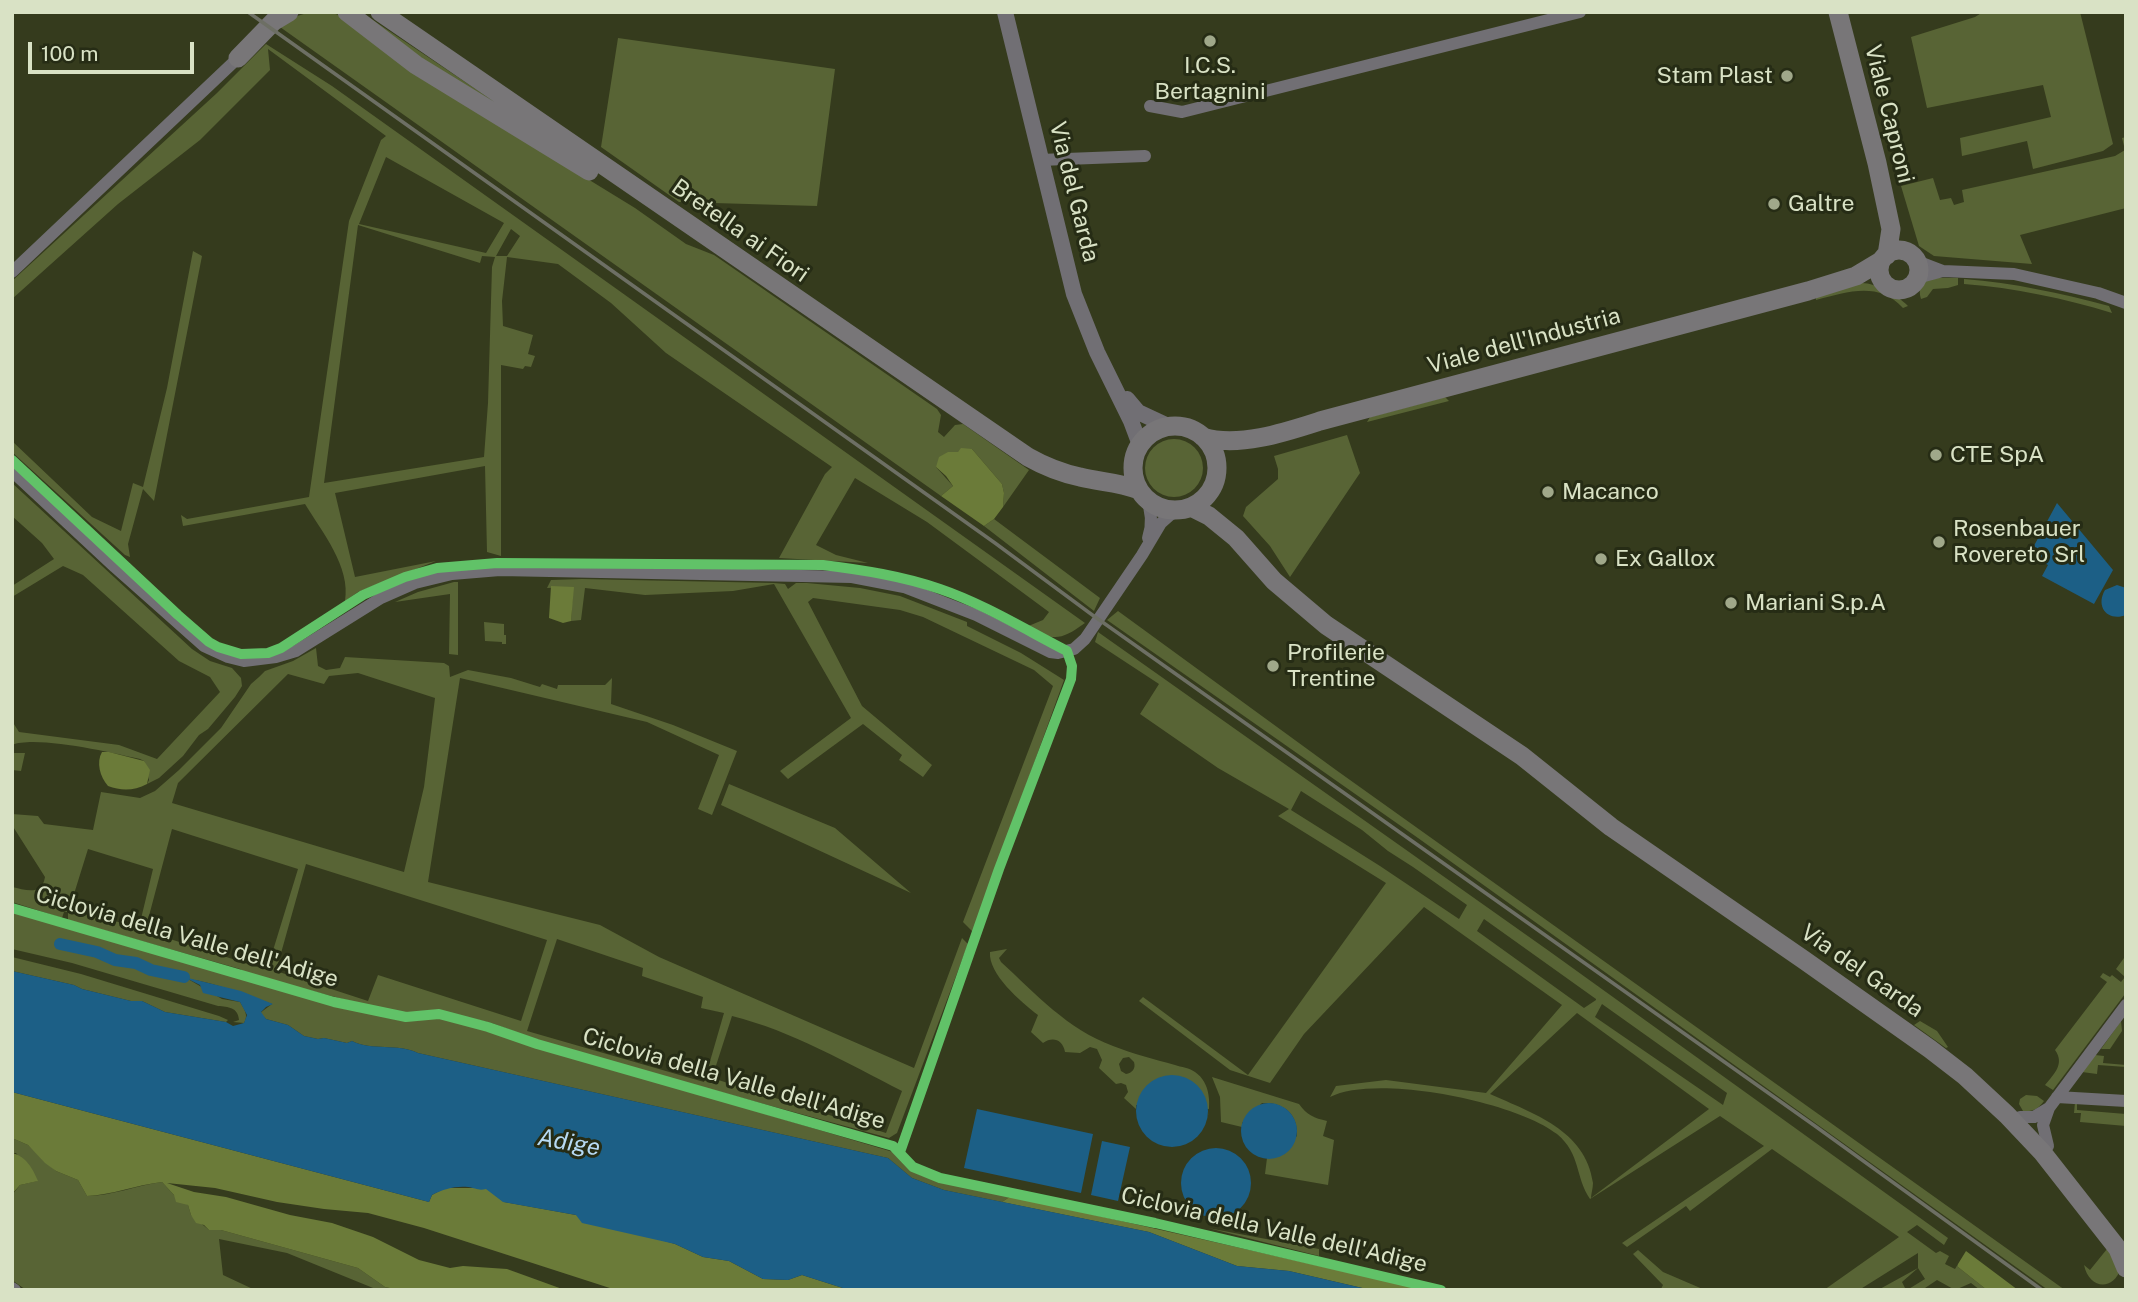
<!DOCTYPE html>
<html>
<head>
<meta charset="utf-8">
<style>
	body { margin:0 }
	#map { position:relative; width:2138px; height:1302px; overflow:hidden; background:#353b1d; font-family:"Public Sans",sans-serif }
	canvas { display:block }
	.frame { position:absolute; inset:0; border:14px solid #d9e2c5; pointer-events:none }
	.scale { position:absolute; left:28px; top:42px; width:166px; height:32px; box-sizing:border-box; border:4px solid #d9e2c5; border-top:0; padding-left:9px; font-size:21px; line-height:24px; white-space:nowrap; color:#d9e2c5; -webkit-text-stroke:5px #262c15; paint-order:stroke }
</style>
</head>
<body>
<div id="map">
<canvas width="2138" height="1302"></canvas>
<div class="frame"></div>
<div class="scale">100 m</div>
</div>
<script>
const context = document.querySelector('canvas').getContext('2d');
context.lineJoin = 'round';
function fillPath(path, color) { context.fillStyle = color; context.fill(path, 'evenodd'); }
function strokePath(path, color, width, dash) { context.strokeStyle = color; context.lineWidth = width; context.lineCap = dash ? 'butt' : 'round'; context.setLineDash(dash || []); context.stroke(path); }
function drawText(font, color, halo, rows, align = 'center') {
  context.font = font + ' "Public Sans",sans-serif'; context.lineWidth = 6; context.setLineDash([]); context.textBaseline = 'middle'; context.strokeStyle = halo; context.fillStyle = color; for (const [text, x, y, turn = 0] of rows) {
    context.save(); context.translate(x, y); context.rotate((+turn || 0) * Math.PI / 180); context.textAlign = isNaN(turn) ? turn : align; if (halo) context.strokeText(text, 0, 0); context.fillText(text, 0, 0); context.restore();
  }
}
fillPath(new Path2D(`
	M310,12H329L342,16L415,73L635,208L686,244L714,255L937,409L941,415L938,432L944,437L955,425L963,424L1029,470L1003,507L1004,493L1002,484L972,449L958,452L936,467L953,486L941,496L280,27L291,18Z
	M361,12L541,133L440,75Z
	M1983,12H2080L2113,144L2103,151L2033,169L2027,141L1962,156L1960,138L2051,117L2043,85L1927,108L1911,37L1975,17Z
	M618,38L835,69L817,206L679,202L601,147Z
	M266,44L332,86L1085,623C1060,641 1054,641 1026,627L1043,620L1049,612L927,522L855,478L816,545L836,555L868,563L779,558L825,474L832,467L666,353L611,303L558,264L507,257L502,301L503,326L533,335L528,354L535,356L531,367L525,366L523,369L501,365V556L487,552L485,466L335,493L355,577L436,561L358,592L345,601C351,567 322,532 305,504L183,526L181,515L187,519L309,497L349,221L381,140L386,136L268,49L270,70L200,140L118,204L12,299V281L217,93ZM386,157L504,223L486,253L359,224ZM358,225L480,263L482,256L495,257L492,267L488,403L484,457L324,483ZM511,229L520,236L507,256H496Z
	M2126,137V208L2020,235L2032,264L1934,256L1919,246L1901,186L1933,178L1940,200L1951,198L1954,205L1964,202L1962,190L2115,156L2125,150L2122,138Z
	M193,251L202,256L154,501L143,489L128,544L130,557L125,555L12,452V441L92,517L121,531L133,483L143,487L167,388Z
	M1929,278H1958V285L1948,288L1933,289L1927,297L1921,299C1918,289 1921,284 1929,278Z
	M1964,279C2014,283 2060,293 2109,306L2112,313C2063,298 2015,288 1964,284Z
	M1862,283C1876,283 1899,296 1908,306L1903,308C1878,281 1848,292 1816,300V295Z
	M1445,397L1449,401L1367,422L1370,417Z
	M1347,435L1360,473L1290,577L1270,546L1243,516L1246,507L1278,479V469L1274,456Z
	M1145 468a29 29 0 1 1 58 0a29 29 0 1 1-58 0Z
	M12,483L192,649L210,661L232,668L241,678L242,686L235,697L208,729L199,735L183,756L159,778L147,784L149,780L144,761L140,759C113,753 36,735 12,745V721L19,732L119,745L157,759L220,692L210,677L179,661L83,575L63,566L12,597V586L54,559L42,543L12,516Z
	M994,519L1100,598L1094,611L984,526Z
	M582,579L774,583L785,584L788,589L796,583H807L860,588L900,596L967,622V626L1021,653L1064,680L973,932L963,922L1053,686L1034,670L923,617L900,610L813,598L808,602L862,706L932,765L923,777L899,760L902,755L863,724L788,779L780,771L851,718L774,584L733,591L645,595L585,588L581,620L571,621L573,587L547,588L551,580Z
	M454,582H458V655L449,654L450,594L395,602L418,592Z
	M1118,611L1336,770L2065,1290H2048L1418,838L1107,620Z
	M484,622L504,624V635H506V644H502V642L485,641Z
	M1098,632L1549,951L1948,1238L1944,1245L1917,1225L1907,1232L1936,1253L1940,1251L1949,1256L1945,1264L1955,1269L1958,1264V1267L1987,1290H1980L1971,1283L1955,1290L1937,1280L1922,1290H1907L1925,1279L1918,1268L1902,1282L1906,1290H1878L1918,1268V1253L1859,1290H1824L1899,1237L1772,1149L1690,1211L1686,1206L1627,1247L1622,1243L1764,1146L1720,1116L1590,1199C1575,1177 1581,1154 1557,1134C1517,1102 1376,1073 1330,1097L1336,1086L1386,1080L1486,1093L1562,1005L1424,907L1304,1034L1270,1083L1230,1070L1139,1001L1143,997L1248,1075L1386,883L1278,816L1289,809L1218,768L1140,714L1159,684L1095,642ZM1301,791L1362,830L1388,851L1413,867L1467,905L1459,919L1380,866L1291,810ZM1484,919L1596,999V1000L1584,1008L1477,931ZM1602,1004L1727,1093L1723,1105L1595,1017ZM1577,1013L1709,1109L1591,1198C1591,1194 1593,1188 1593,1183C1586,1130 1532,1113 1490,1094Z
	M316,648L318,666L326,670L340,668L345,657L444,663L449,666L450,677L468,670L511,678L540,687L542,684L557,689L558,685H605L612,678L611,704L673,725L737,751L712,815L698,809L719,755L647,722L460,678L428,882L600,925L659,957L914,1068L962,938L968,944L897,1133L889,1138L555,1047L492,1023L437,1011L403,1014L389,1011L247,974L240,969L68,920V912H64L62,918L12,902V887C26,890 42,896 45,877L12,825V814L38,816L44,824L93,830L101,792L140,798L155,791L179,770L221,728L251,684L259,677L265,671L293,661ZM358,673L435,698L424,787L404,872L172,803L178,783L288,674L324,684L329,676ZM172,829L298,869L267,970L145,931ZM88,849L153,869L139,927L69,910ZM306,864L547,940L521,1021L378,975L368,1001L276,971ZM557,939L643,968L642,976L703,997L701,1008L724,1013L704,1082L527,1031ZM732,1016C792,1031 847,1063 902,1091L886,1133L712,1078Z
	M12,753H25L21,771L12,770Z
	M729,784L835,828L911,893L721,805Z
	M12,911L168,957L178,961L244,978L323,1003H328L398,1020L409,1021L440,1018L457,1022L893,1152L909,1169L920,1175L1011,1196L1002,1202L944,1190L912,1178L888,1158L418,1053C397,1043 372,1051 352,1041L347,1043L324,1038L318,1039L304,1036L288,1025L266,1019L260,1013L272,1004C244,995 217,983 188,979L222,999L240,1002C244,1009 249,1015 244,1023L233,1022L239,1020C238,1007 228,1007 218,1006L72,963L12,949Z
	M1007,949L999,958L1001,962C1036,994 1067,1029 1113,1046C1133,1054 1154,1059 1175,1065C1181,1067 1190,1068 1195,1072C1211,1083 1211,1105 1207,1121L1209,1109L1136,1105V1109L1124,1098L1128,1092L1126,1085L1121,1083L1116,1084L1099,1068L1102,1060L1097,1049L1090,1047L1080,1053L1065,1052C1063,1040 1053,1036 1043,1043L1031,1032L1038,1015C1021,1002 988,974 990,952ZM1129,1057L1134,1062C1136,1069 1132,1073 1126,1074L1121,1071L1119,1064L1123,1058Z
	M12,957L81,974L219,1016L228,1020L226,1022L165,1012L142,1001H131L82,989L74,985L12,971Z
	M2124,958L2126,960V992L2125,994L2053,1090L2045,1085C2054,1074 2065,1064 2055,1050L2107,982L2100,977L2103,973L2110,977L2112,975L2121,982L2125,977L2116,969Z
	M1920,1021L1937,1031L1948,1047L1946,1048L1914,1025Z
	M2121,1021L2122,1031L2110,1049H2101Z
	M2095,1055L2104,1056L2103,1063L2126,1065V1067L2098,1065L2097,1074L2082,1072Z
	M1212,1077L1299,1104C1307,1115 1314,1118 1327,1121L1323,1136L1334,1140L1328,1185L1265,1174L1267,1158H1273L1297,1136C1298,1114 1284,1102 1262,1103L1242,1123V1127L1221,1122L1220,1097Z
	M2026,1095L2037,1096L2044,1101C2038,1109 2033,1112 2023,1111L2019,1104L2020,1099Z
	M2075,1102H2077V1110L2126,1114V1126L2080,1122L2081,1113H2074Z
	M12,1138L28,1145L56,1171L78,1180L87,1196C112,1196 137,1185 162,1182L174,1195L188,1205L191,1215L209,1230H221L358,1268L385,1287L399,1290H378L287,1253L219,1239L223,1275L255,1290H26L12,1280V1195L20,1185L37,1181L16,1153H12Z
	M1208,1228L1319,1249V1256Z
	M2107,1249L2121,1268C2113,1292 2089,1289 2084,1265L2090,1270Z
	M1638,1250L1663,1272L1705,1290L1661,1289L1663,1285L1633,1254Z`), '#586435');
fillPath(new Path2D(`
	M961,448L972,449L1002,484L1004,493L1003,507L994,519L984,526L941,496L953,486L946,476L936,467L939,457L948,452H958Z
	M551,586L574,587L571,621L563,623L549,618Z
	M102,752H109L144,761L150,770L147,784C134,791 121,791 108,786C100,777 96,762 102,752Z
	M12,1092L429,1202L432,1195L445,1188H486L504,1202L576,1215L675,1244L703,1257L729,1261L763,1279L788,1280L802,1275L849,1290H616L424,1228L368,1213L324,1209L277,1202L215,1188L167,1183L194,1192L226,1197L290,1215L332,1223L373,1237L419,1260L450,1268L463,1266L507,1269L565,1290H399L385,1287L358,1268L221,1230H209L204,1225L196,1223L191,1215L188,1205L176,1202L174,1195L162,1182C136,1185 112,1195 87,1196L78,1180L56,1171L45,1163L28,1145L12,1138Z
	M12,1153C26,1156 33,1169 38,1181L20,1185L12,1194Z
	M1011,1196L1426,1290H1371L1289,1271L1237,1266L1149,1232L1002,1202Z
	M1966,1251L2018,1290H1987L1958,1267V1264Z`), '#6b7b39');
fillPath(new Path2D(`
	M2057,503L2113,570L2094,604L2042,576L2048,565L2029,555Z
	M2117,585L2126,588V615C2108,622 2095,607 2105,590Z
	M12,971L74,985L82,989L131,1001H142L165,1012L226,1022L233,1026L244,1023L247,1015L240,1002L203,993L200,985L184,977L241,991L273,1004L266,1007L261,1012L266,1019L288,1025L304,1036L318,1039L324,1038L347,1043L352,1041C372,1051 397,1043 418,1053L888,1158L912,1178L944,1190L1149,1232L1237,1266L1289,1271L1371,1290H849L802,1275L788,1280L763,1279L729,1261L703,1257L675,1244L582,1223L576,1215L503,1202L486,1189C478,1191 476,1188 468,1187C454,1186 444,1189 432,1195L429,1202L12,1092Z
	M1136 1111a36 36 0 1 1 72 0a36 36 0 1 1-72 0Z
	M1241 1131a28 28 0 1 1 56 0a28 28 0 1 1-56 0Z
	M977,1109L1093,1134L1081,1193L964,1168Z
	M1102,1141L1130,1147L1118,1201L1091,1195Z
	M1181 1183a35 35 0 1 1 70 0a35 35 0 1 1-70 0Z`), '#1c5f86');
strokePath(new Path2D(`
	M60,944L97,952L115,960L136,963L151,970L184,977`), '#1c5f86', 12);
strokePath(new Path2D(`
	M1150,106L1182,112L1580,12
	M1040,160L1145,156
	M1917,261L1943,271
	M12,272L238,58
	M1917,278L1943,271L2014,274L2098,293L2126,303
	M12,471L115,567L204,646L228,657L244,661L276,657L296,651L381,598L415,583L452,574L500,570L852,577L904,587L976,615L1050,652L1058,653L1074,649L1085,639L1142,555L1161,523L1170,515L1180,510
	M1146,498C1152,512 1153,524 1148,538
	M2057,1097L2126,1101
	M2020,1117H2034L2049,1108
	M2048,1146L2043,1125L2049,1108L2126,1005
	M12,1288L15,1290`), '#716f74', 12);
strokePath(new Path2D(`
	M1005,12L1074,294L1097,352L1131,421L1140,445
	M1127,399L1138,412L1168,426`), '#716f74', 16);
strokePath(new Path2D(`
	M347,12L416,65L589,171
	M380,12L1028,457C1044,466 1061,473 1080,477C1100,482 1119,482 1139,490
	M1838,12L1877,163L1891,229L1887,255
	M238,58L274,21L289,12
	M1879 270a20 20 0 1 1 40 0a20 20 0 1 1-40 0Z
	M1133 468a42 42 0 1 1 84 0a42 42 0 1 1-84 0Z
	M1203,437C1238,448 1286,432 1320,421L1808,291L1856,276L1881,261
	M1191,507L1209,516L1236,538L1274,581L1326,625L1522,756L1611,827L1804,960L1930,1049L1965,1076L2007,1115L2042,1152L2118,1249L2126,1268`), '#787678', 19);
strokePath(new Path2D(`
	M248,12L995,543L1091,614L1815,1126L2042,1290`), '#6d6f64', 3.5);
strokePath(new Path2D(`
	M12,460L178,615L209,642L218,647L241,654L268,653L281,648L363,595L405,577L437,568L497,563L823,565C863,570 902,576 940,589C984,604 1026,630 1067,651L1072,666L1071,679L999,869L900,1152
	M12,908L334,1002L406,1017L439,1014L488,1027L537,1044L893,1146L913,1167L940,1178L1155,1223L1441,1290`), '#61c268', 10);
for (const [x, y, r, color] of [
	[1210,41,7,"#a0a88a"],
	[1787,76,7,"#a0a88a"],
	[1774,204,7,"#a0a88a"],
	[1936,455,7,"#a0a88a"],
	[1548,492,7,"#a0a88a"],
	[1939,542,7,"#a0a88a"],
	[1601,559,7,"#a0a88a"],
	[1731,603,7,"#a0a88a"],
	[1273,666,7,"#a0a88a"]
]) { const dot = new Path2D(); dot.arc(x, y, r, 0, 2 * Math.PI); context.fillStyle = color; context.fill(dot); strokePath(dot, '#262c15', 2.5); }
drawText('23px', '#d9e2c5', '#262c15', [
	["I.C.S.",1210,66,"center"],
	["Bertagnini",1210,92,"center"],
	["Stam Plast",1773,76,"right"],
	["Galtre",1788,204],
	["CTE SpA",1950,455],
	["Macanco",1562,492],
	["Rosenbauer",1953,529],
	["Rovereto Srl",1953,555],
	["Ex Gallox",1615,559],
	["Mariani S.p.A",1745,603],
	["Profilerie",1287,653],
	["Trentine",1287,679]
], 'left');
drawText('23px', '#d9e2c5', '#262c15', [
	["Viale Caproni",1889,114,76],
	["Via del Garda",1074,192,76],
	["Bretella ai Fiori",740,231,35],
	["Viale dell'Industria",1524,341,-15],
	["Ciclovia della Valle dell'Adige",187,937,16],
	["Via del Garda",1862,971,35],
	["Ciclovia della Valle dell'Adige",734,1079,16],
	["Ciclovia della Valle dell'Adige",1274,1230,13]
]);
drawText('italic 24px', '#b7daf4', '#262c15', [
	["Adige",569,1143,10]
]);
</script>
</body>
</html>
